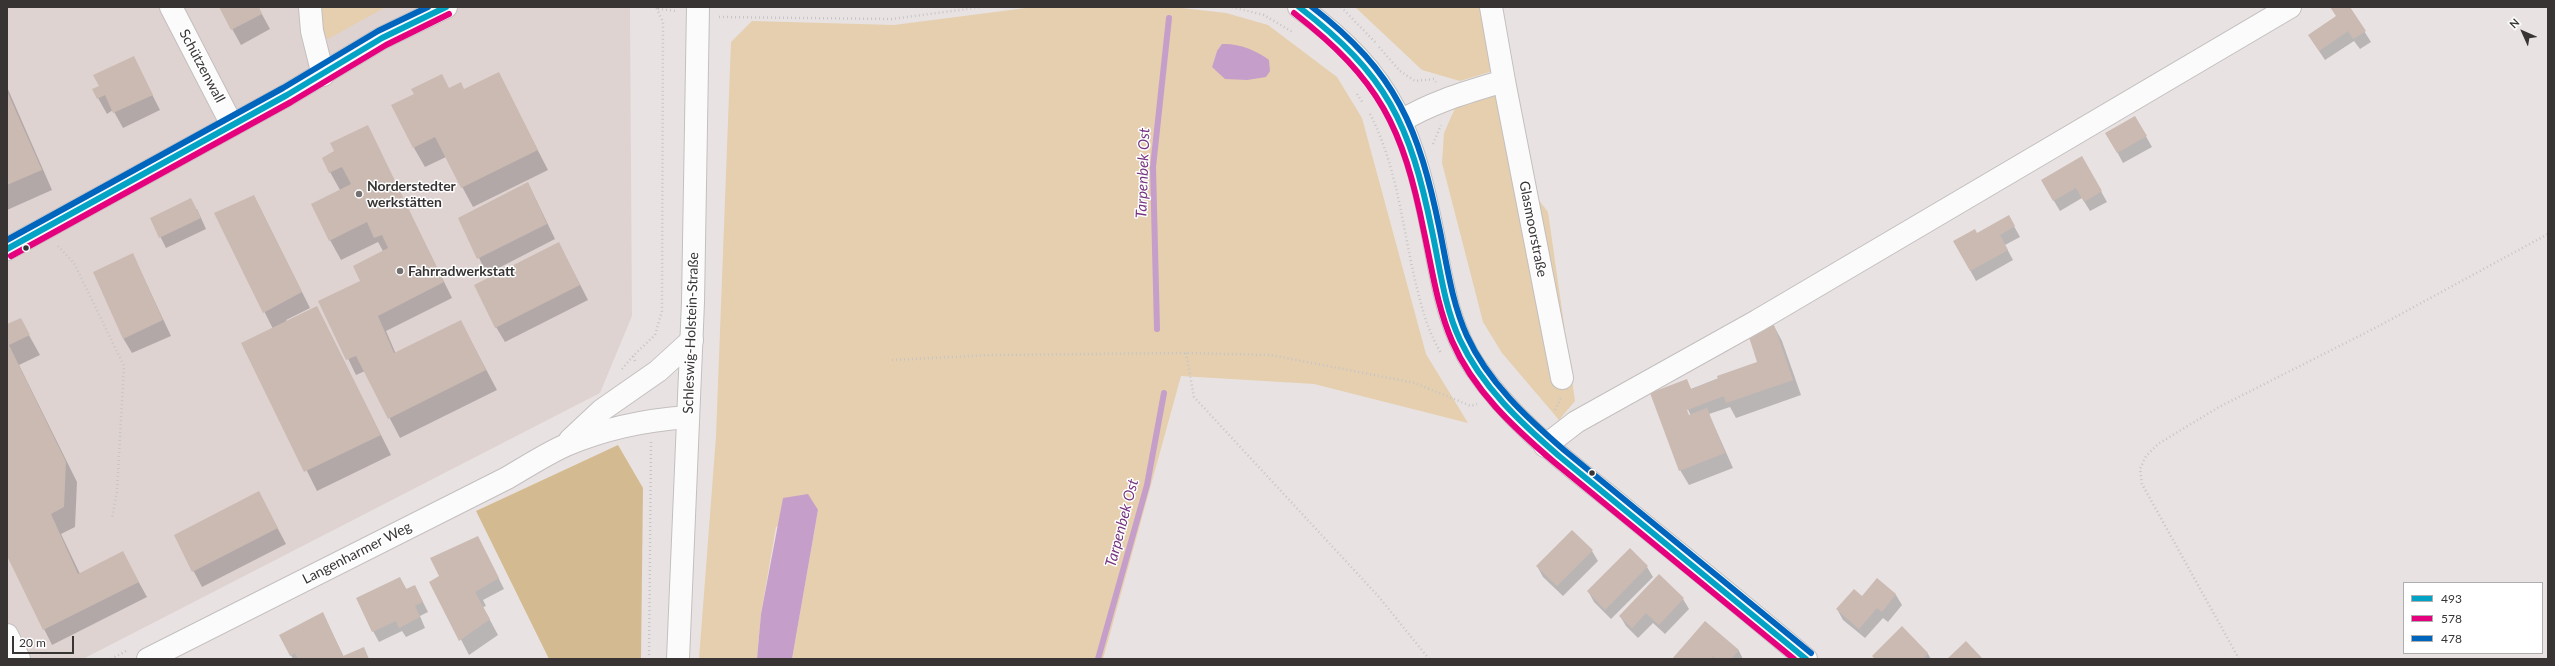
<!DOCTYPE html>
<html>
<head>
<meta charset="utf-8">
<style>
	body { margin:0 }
	#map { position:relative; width:2555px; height:666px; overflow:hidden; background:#e8e3e2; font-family:Lato,sans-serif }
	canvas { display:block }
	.frame { position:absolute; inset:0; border:8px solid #383434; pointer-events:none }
	.legend { position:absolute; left:2403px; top:582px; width:140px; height:72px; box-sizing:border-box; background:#fff; border:1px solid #afaeae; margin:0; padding:5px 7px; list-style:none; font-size:12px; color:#383434 }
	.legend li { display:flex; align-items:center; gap:8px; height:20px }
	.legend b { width:20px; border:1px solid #afaeae }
	.north { position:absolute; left:2503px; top:12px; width:40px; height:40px; -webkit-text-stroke:3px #fff; paint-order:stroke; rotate:315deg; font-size:11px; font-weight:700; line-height:16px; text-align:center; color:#383434 }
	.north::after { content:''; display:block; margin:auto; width:14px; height:18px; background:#383434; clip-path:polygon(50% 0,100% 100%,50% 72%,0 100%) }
	.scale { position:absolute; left:12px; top:636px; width:62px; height:18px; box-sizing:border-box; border:2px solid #383434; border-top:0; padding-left:5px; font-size:12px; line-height:14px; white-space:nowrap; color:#383434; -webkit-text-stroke:3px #fff; paint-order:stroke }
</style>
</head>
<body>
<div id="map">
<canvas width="2555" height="666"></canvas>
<div class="frame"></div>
<ul class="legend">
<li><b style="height:5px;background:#03a3c6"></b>493</li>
<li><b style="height:5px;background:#e5007d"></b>578</li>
<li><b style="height:5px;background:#0065bd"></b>478</li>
</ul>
<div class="north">N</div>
<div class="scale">20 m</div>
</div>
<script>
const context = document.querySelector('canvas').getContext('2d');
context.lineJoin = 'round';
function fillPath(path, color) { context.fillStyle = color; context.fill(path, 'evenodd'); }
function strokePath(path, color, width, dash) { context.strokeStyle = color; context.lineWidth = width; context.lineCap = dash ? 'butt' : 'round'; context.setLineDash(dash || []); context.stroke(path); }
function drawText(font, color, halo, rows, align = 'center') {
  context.font = font + ' Lato,sans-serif'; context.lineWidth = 3; context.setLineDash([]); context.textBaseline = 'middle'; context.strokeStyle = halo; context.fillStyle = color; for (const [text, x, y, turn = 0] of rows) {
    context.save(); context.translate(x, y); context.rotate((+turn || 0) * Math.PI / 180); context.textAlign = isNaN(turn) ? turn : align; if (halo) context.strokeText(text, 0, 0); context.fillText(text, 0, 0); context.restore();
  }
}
fillPath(new Path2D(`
	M7,7H630L632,316L600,393L83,659H7Z`), '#dfd3d2');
fillPath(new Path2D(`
	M318,7H386L328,39L322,36Z
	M1054,7H1173L1226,13L1268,25L1337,77L1362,118L1426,354L1468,423L1314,384L1181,376L1103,659H792L818,510L776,527L761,614L757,659H699L716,436L731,42L752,21L894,25L1026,8ZM1217,51L1247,80L1238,79L1212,67Z
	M1355,7H1481L1493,71L1460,81L1422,70Z
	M1514,86L1538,199L1548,212L1575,401L1559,420L1502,353L1483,322L1442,163L1444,133L1456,106Z`), '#e5cfaf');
fillPath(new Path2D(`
	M618,445L643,488L641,659H549L476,511Z`), '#d4ba90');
fillPath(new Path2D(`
	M1222,44C1237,43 1257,50 1269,60L1270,71L1266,77L1247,80L1225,79L1212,67L1217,51Z
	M808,494L818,510L792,659H757L761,614L783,498Z`), '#c69eca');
fillPath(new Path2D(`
	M220,7H258L270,29L241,45Z
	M2331,7H2349L2371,42L2360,49L2354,41L2325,60L2309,36L2337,17Z
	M133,57L160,110L123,128L113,110L107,114L98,98L100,86Z
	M498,73L548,170L473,207L446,157L425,167L414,148L449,89L464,90Z
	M7,87L52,190L7,210Z
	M2135,117L2152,147L2123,163L2107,133Z
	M367,126L452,298L386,331L396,354L461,322L497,390L400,438L365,371L356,375L320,301L362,281L383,251L378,242L341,260L330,240L340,190L330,172L336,152Z
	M2082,157L2107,202L2090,211L2082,198L2060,211L2042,181Z
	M528,183L555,239L487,274L459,218Z
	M254,196L310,308L286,320L287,322L317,307L391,455L317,491L243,344L273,329L215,213Z
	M197,209L206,229L166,248L151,218Z
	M2009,217L2020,237L2005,245L2013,260L1976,281L1970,270L1977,234Z
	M133,255L171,336L132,353L123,338Z
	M567,259L588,300L505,342L496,327Z
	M20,319L40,355L19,365L77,482L75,527L61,534L80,574L131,568L147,597L52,645L7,554V326Z
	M1774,326L1782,341L1801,395L1736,418L1730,407L1709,414L1733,468L1689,485L1680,470L1686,380L1691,389L1759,362ZM1684,405H1686L1691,416H1688Z
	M259,493L286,544L202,587L175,536Z
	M1572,531L1592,551L1598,561L1563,596L1543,577L1537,566Z
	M478,537L504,589L483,600L486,606L483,607L498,635L469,655L431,582L440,576Z
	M1630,549L1647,567L1653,577L1611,619L1594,602L1588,591Z
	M400,578L407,590L414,586L420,596L428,612L420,616L425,628L406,637L402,631L379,642L373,631Z
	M1877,579L1896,595L1902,605L1888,622L1883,618L1865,638L1843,620L1837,609L1862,597Z
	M1683,599L1689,609L1665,634L1653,623L1638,638L1626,626L1620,616Z
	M1705,622L1739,651L1743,659H1674Z
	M328,624L344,657L363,649L369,659H293L280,636Z
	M1902,628L1928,654L1931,659H1875L1873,656Z`), '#0003');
strokePath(new Path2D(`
	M1157,329L1153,167L1169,18
	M1098,659L1147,485L1164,393`), '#c69eca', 6);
fillPath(new Path2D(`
	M219,7H259L262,14L231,30Z
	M2330,7H2350L2366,31L2353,39L2348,31L2319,51L2308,35L2336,16Z
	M134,56L153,95L113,113L105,95L97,99L92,89L99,86L93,75Z
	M499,72L538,150L461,188L435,137L413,148L391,105L414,94L411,89L442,74L449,88L461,82L464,89Z
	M7,91L42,170L7,185Z
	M2135,116L2147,136L2117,153L2105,133Z
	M368,125L444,282L378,316L394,353L461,320L486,370L388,419L356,356L346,360L318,301L360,281L353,266L388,248L382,235L374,238L367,222L329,241L311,204L351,184L342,167L329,173L322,158L334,151L330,143Z
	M2082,156L2102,191L2084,202L2076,188L2053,201L2041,180Z
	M528,182L547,224L477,259L458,218Z
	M254,195L302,292L263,313L214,213Z
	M191,198L201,218L159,238L150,218Z
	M2009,215L2015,226L2000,235L2008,250L1970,271L1953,241L1975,229L1977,233Z
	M559,242L580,285L495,328L474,285Z
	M133,253L163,320L123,339L93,272Z
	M317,306L381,435L304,472L241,343Z
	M21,318L30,335L9,345L66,462L64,507L51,514L78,574L123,551L139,582L43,630L7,556V324Z
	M1774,325L1793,380L1726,403L1724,396L1687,410L1689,415L1707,408L1725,453L1679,471L1650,393L1687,379L1691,389L1718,379L1717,376L1757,362L1748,334Z
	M259,491L278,528L192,572L174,535Z
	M1572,530L1593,550L1557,586L1536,566Z
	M478,536L499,578L475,592L490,619L459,641L429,582L439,576L430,558Z
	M1630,548L1648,566L1605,610L1587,591Z
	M1659,574L1684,598L1659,625L1646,613L1632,628L1619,616Z
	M400,577L406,589L415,585L423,602L415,606L420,617L399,628L396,621L372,632L356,598Z
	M1877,578L1896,594L1882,612L1877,608L1859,629L1836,609L1854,589L1862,596Z
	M323,612L343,656L364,647L369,659H298L295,653L290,656L279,635Z
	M1705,621L1739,650L1731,659H1716L1713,656L1711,659H1672Z
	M1902,626L1928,653L1923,659H1875L1872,656Z
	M1966,641L1983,659H1947Z`), '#cbbab2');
const minor = new Path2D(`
	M171,7L232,125
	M310,7L312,31L323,75
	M1504,81L1562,378
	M1401,121C1434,101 1468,92 1504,81L1491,7
	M570,440L602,410L658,371L692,340
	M1545,446L1576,422L1757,321L2290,7
	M7,635L19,659
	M148,659L507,478C526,467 546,454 566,445C606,428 645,420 688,417`);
const major = new Path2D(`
	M1299,7C1394,75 1414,134 1435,245C1443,288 1450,330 1475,367C1513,423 1565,461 1617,503C1680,555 1744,606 1806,659
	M7,249L287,95L382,38L446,7
	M678,659L693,302L698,7`);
strokePath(minor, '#c3bfbf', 24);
strokePath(major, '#c3bfbf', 24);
strokePath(new Path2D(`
	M1232,7L1264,15L1294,33
	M1341,7L1376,43
	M658,9L677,11
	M719,17L892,19L982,7
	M1379,47L1400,71L1415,81L1434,79L1436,82
	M1357,94L1363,103
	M1370,114C1396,164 1402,222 1414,276C1421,304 1426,328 1441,353
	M1433,144L1441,125
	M58,246L74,263L124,366L117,491L112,518
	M1186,353L1194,397L1379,597L1429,659
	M892,360L992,355L1186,353L1271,355L1415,383L1471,406L1477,404
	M635,361L633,356L655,335L662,311L663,22L656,7
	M622,369L633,356
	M1555,410L1561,398
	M111,659L128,650
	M649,659L651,442
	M2239,659L2142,484L2140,469L2146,456L2158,444L2219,407L2377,327L2548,234`), '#c6c5c5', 2.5, [1, 3]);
strokePath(minor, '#fcfbfb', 22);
strokePath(major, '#fcfbfb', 22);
strokePath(new Path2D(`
	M1299,7C1387,75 1410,123 1432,231C1440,268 1444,306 1460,340C1482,387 1521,423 1559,456L1806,659
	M7,249L287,95L382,38L446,7`), '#03a3c6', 6);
strokePath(new Path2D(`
	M1294,13C1380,80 1403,127 1424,232C1432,269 1437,306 1452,341C1473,390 1514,428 1554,462L1794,659
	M11,256L291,102L386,45L449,14`), '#e5007d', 6);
strokePath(new Path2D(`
	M1312,7C1397,73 1419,128 1440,231C1447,266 1452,303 1467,336C1488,382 1527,418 1564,450L1811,653
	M7,240L283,88L378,31L428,7`), '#0065bd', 6);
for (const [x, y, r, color] of [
	[359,194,4,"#767171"],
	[26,248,3.5,"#383434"],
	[400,271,4,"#767171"],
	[1592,473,3.5,"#383434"]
]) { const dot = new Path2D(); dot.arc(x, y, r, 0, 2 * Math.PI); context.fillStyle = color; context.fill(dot); strokePath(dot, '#fff', 1.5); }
drawText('14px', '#383434', '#fff', [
	["Schützenwall",202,66,62],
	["Glasmoorstraße",1533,229,79],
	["Schleswig-Holstein-Straße",691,333,-88],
	["Langenharmer Weg",357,553,-27]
]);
drawText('bold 14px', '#383434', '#fff', [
	["Norderstedter",367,186],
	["werkstätten",367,202],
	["Fahrradwerkstatt",408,271]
], 'left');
drawText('italic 15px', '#753380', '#fff', [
	["Tarpenbek Ost",1143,173,-88],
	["Tarpenbek Ost",1122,523,-75]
]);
</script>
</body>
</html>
